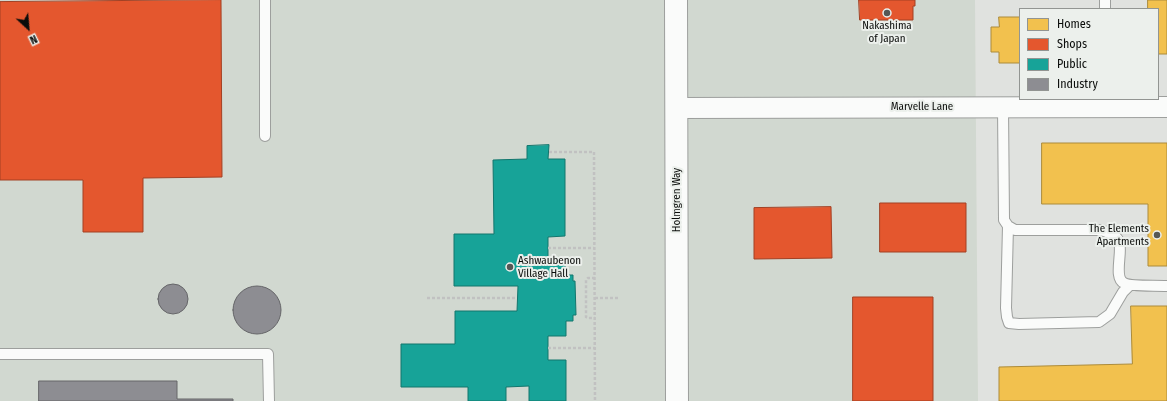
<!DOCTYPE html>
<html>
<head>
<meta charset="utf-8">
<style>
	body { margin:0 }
	#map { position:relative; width:1167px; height:401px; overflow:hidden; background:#e0e2df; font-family:"Fira Sans Condensed",sans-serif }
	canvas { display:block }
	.legend { position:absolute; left:1019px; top:8px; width:140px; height:92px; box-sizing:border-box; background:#ecf0ec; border:1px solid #929592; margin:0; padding:5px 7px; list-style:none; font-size:12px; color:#0a0c0a }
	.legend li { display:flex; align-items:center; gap:8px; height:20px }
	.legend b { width:20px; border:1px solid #929592 }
	.north { position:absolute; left:8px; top:8px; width:40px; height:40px; -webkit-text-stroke:3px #ecf0ec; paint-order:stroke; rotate:154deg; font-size:11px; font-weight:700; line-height:16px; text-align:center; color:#0a0c0a }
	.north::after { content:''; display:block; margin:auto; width:14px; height:18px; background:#0a0c0a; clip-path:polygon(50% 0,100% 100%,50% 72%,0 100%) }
</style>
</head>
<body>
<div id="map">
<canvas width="1167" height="401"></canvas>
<ul class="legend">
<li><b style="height:11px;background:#f2c14e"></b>Homes</li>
<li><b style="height:11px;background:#e4572e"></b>Shops</li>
<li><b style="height:11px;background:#17a398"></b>Public</li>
<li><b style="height:11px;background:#8d8d92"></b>Industry</li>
</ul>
<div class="north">N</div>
</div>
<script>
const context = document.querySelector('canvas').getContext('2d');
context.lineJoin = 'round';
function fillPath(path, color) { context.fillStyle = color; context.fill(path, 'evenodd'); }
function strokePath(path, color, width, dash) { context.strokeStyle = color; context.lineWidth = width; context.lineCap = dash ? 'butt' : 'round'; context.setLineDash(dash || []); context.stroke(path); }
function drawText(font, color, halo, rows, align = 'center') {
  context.font = font + ' "Fira Sans Condensed",sans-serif'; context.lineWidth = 4; context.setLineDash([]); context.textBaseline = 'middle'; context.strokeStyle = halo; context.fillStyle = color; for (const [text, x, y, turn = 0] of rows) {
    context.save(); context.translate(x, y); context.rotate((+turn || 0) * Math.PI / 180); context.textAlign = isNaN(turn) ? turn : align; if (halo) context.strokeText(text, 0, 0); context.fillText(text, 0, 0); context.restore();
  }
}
fillPath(new Path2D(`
	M0,0H975L978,401H0Z`), '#d1d8d0');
const homes = new Path2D(`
	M1148,0H1167V54H1158V9H1148Z
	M999,17H1020V63H999V52H991V27H999Z
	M1042,143H1167V266H1148V204H1042Z
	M1131,306H1167V401H999V367L1132,364Z`);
fillPath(homes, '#f2c14e');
strokePath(homes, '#ac8b3a', 1);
const shops = new Path2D(`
	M221,0L222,177L143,178V232H83V180H0V2Z
	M859,0H915V6H913V20H860Z
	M880,203H966V252H880Z
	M831,207L832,258L754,259V208Z
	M853,297H933V401H853Z`);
fillPath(shops, '#e4572e');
strokePath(shops, '#a34023', 1);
const public = new Path2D(`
	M549,145L548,159H565V236L548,237V259H565V275H573V281H575L576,315H573V321H566V336H548V360H566V401H529V386L506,387V401H468V387H401V344H455V311H517L518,286H454V234H494L493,160L527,159V146Z`);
fillPath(public, '#17a398');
strokePath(public, '#13766d', 1);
const industry = new Path2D(`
	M158 299a15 15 0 1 1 30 0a15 15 0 1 1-30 0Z
	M233 310a24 24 0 1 1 48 0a24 24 0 1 1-48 0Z
	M39,381H177V399H233V401H39Z`);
fillPath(industry, '#8d8d92');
strokePath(industry, '#666669', 1);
const service = new Path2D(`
	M1105,9V0
	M1003,107L1004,220L1008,226L1015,230H1102C1108,233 1117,235 1119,242C1123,252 1113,278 1124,283C1131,287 1157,285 1167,286
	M265,136V0
	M1008,226L1006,308L1007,317L1009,323L1019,324L1099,322L1110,314L1123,292L1130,285
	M0,354H268L269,401`);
const minor = new Path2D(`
	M677,108L1167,107`);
const tertiary = new Path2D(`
	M676,0L677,401`);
strokePath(service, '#9d9f9d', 12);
strokePath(minor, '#9d9f9d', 22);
strokePath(tertiary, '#9d9f9d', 24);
strokePath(new Path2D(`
	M549,152H594L595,401
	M548,248H594
	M595,278H588L586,280V317L588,318H595
	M427,298H517
	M595,298H618
	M548,348H595`), '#c1c1c1', 2.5, [3, 2]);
strokePath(service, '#fafbfa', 10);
strokePath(minor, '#fafbfa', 20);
strokePath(tertiary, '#fafbfa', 22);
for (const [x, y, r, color] of [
	[887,13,4,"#555755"],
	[1157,235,4,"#555755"],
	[510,267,4,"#555755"]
]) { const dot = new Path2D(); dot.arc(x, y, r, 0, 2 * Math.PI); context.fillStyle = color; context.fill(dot); strokePath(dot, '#ecf0ec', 1.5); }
drawText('11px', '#0a0c0a', '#ecf0ec', [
	["Nakashima",887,26],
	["of Japan",887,39],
	["The Elements",1149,229,"right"],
	["Apartments",1149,242,"right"],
	["Ashwaubenon",518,261,"left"],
	["Village Hall",518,274,"left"]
]);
drawText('11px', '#0a0c0a', '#ecf0ec', [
	["Marvelle Lane",922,107],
	["Holmgren Way",677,200,-90]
]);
</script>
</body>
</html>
